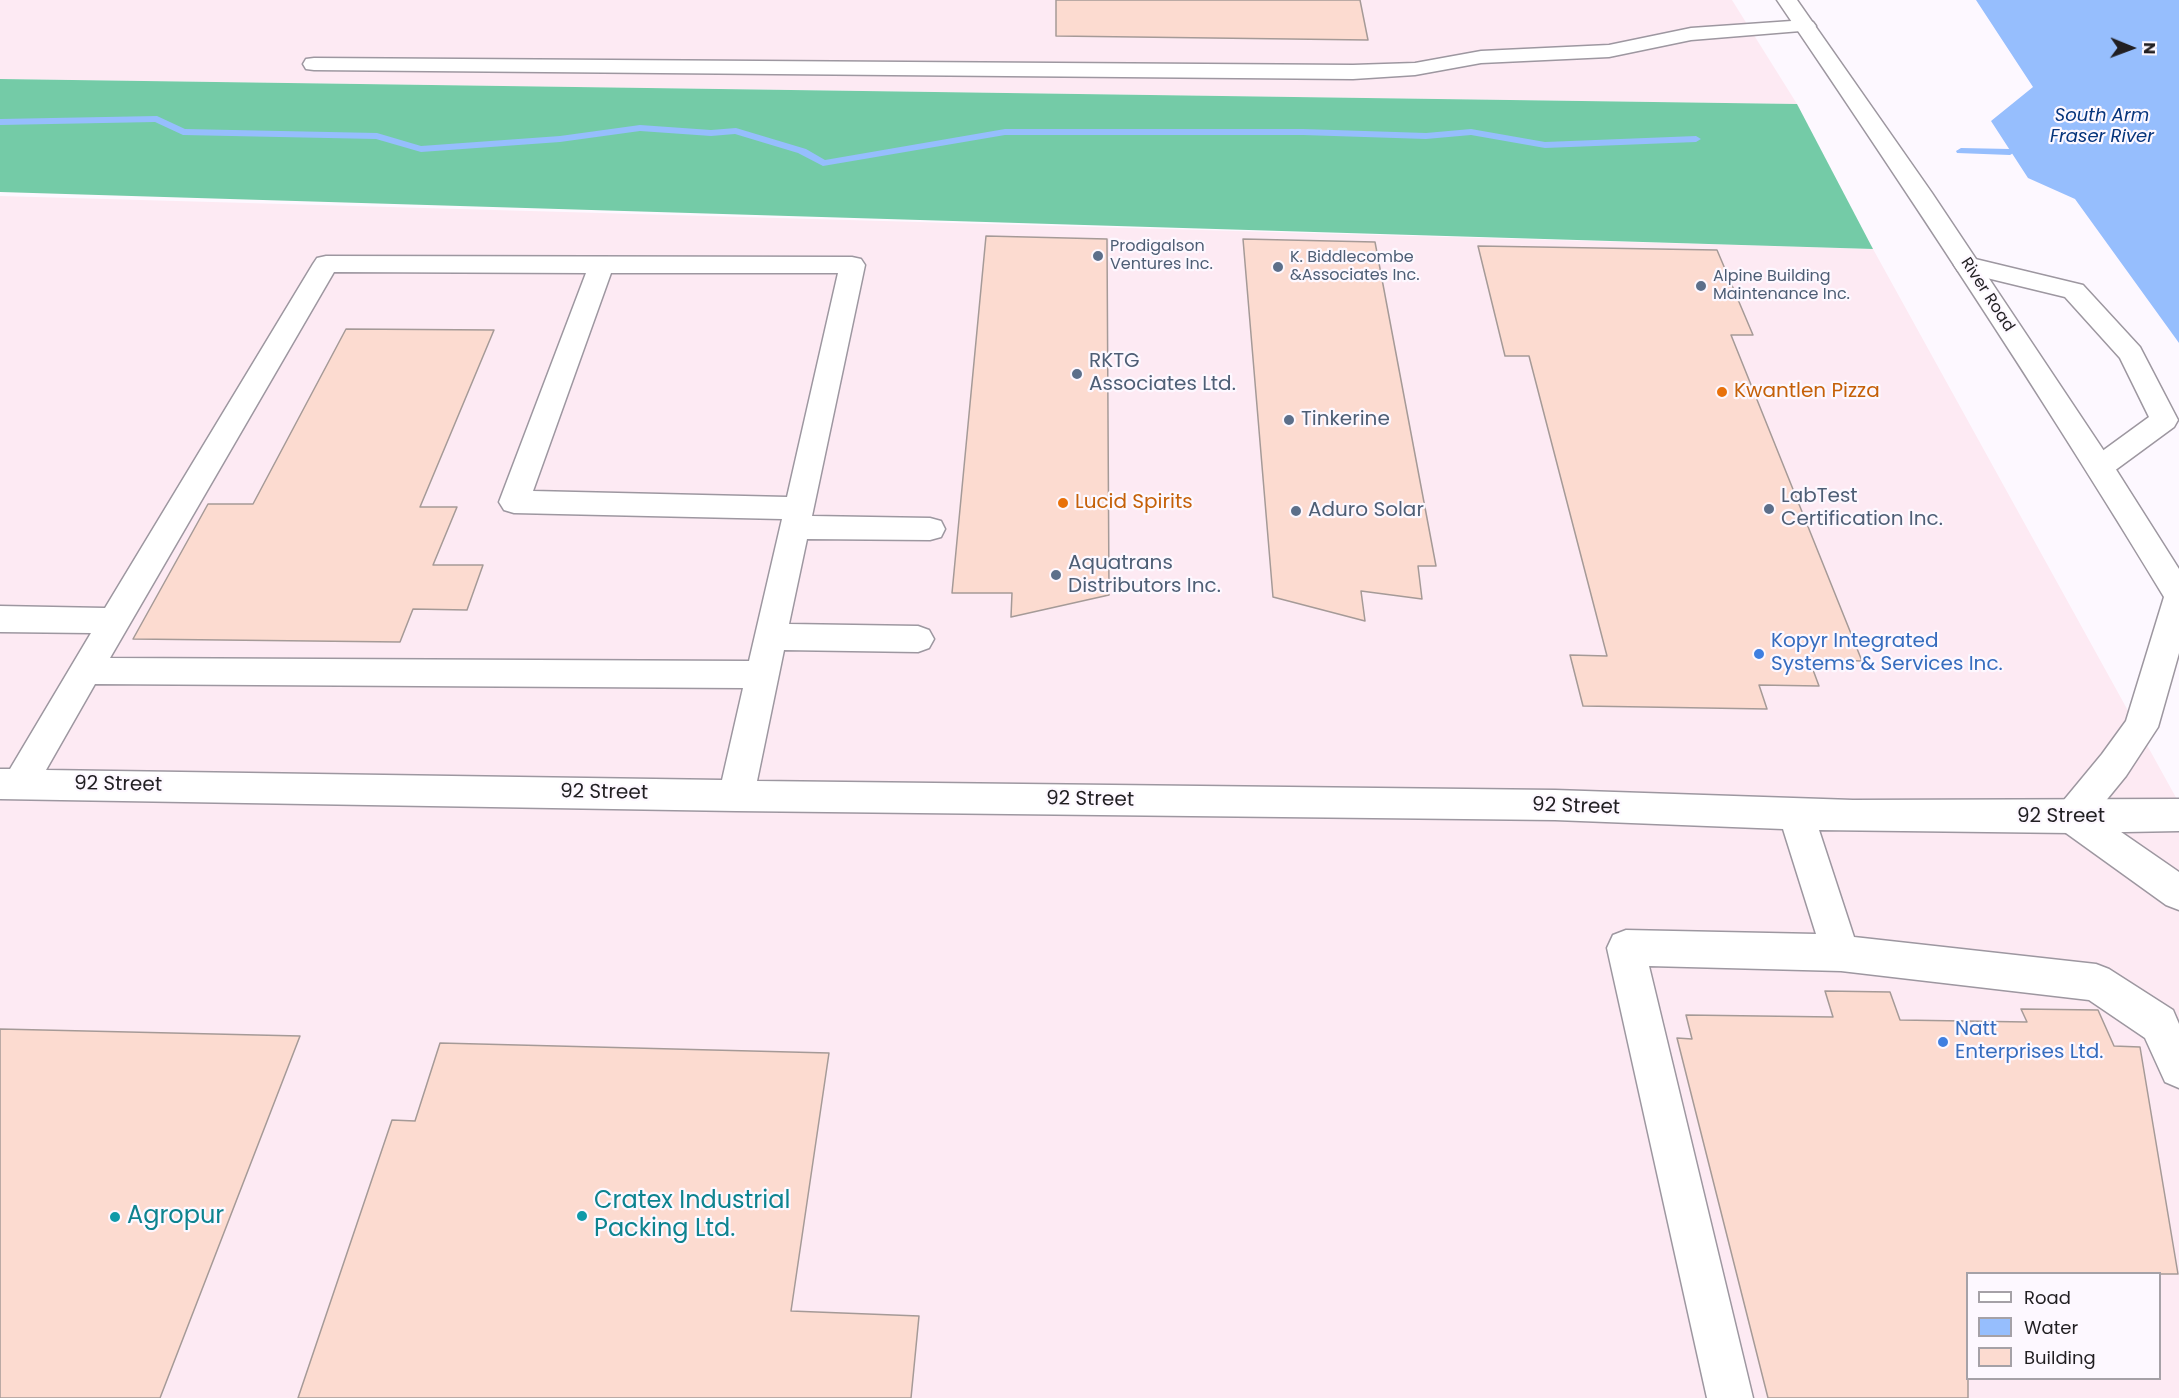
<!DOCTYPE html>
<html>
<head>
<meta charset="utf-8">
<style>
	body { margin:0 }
	#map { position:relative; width:2179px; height:1398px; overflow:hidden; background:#fdf8ff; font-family:Poppins,sans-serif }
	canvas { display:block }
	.legend { position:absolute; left:1966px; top:1272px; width:195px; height:108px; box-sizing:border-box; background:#fdf8ff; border:2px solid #a5a1a7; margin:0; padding:8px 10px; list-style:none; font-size:18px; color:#211f22 }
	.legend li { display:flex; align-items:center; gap:12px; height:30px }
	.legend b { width:30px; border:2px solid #a5a1a7 }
	.north { position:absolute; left:2101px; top:18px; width:60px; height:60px; -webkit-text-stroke:4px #fdf8ff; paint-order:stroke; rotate:91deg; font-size:16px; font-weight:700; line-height:24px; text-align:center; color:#211f22 }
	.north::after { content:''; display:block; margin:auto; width:21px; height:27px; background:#211f22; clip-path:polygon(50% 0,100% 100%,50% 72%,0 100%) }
</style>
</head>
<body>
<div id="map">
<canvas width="2179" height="1398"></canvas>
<ul class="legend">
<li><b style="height:8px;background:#fff"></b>Road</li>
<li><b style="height:16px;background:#96befd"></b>Water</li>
<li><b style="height:16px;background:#fcdbd0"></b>Building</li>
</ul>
<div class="north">N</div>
</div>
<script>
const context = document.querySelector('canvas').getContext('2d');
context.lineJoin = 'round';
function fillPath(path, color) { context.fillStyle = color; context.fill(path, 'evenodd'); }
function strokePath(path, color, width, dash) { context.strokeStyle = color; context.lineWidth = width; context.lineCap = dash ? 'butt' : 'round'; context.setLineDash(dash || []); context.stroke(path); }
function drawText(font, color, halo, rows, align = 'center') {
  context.font = font + ' Poppins,sans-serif'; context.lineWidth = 4.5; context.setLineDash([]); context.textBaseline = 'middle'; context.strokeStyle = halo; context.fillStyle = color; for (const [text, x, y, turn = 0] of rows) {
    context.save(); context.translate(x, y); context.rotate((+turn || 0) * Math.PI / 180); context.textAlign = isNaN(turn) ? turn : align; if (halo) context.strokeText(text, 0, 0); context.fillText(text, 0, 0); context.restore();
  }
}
fillPath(new Path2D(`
	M0,0H1732L1797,104L0,79Z
	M0,196L1873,249L2179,803V1398H0ZM1968,1274H2160V1378H1968Z`), '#fdeaf3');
fillPath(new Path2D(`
	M0,79L1797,104L1873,249L0,192Z`), '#74cba7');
fillPath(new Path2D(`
	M1976,0H2179V343L2075,199L2028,178L1991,121L2033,87Z`), '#96befd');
fillPath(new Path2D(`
	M157,116L185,129L377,133L421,146L560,136L640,125L711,130L736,128L806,149L825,160L1005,129H1303L1426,133L1471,129L1545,142L1696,136L1701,139L1696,142L1545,148L1471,135L1426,139L1303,135H1005L823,166L798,153L735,134L711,136L640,131L560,142L421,152L376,139L183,135L155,122L0,125V119Z
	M1961,148L2010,149L2015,152L2010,155L1957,153L1956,151Z`), '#96befd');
const building = new Path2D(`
	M1056,0H1360L1368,40L1056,36Z
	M986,236L1107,239L1109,595L1011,617L1012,593H952Z
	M1243,239L1375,242L1436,566H1418L1422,599L1361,591L1365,621L1273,597Z
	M1478,246L1717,250L1753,335H1731L1862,661L1809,659L1819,686L1759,685L1767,709L1583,706L1570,655L1607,656L1529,356H1505Z
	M346,329L494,330L420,507H457L433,565H483L467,610L413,609L400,642L133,639L208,504H253Z
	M1825,991L1890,992L1900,1020L2027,1022L2021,1009L2098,1010L2114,1046L2140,1047L2178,1274H1968V1398H1768L1677,1038L1692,1039L1686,1015L1833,1017Z
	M0,1029L300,1036L160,1398H0Z
	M440,1043L829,1053L791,1311L919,1316L911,1398H298L392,1120L415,1121Z`);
fillPath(building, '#fcdbd0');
strokePath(building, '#a59a97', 1.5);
const minor = new Path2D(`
	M1806,20L1813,22L1816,26L1813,30L1691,40L1609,57L1481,63L1415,75L1353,79L314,70L306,69L303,64L306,59L314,58L1353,65L1415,63L1481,51L1609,45L1691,28Z
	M326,256L852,257L861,259L865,265L812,516L930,518L941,521L945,529L941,537L930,540L807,539L789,624L918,626L929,630L934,639L929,648L918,652L784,650L757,781L1555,790L1853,800L2179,799V831L2071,833L1819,830L1854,937L2096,964L2109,969L2173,1010L2179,1024V1088L2165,1082L2145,1038L2089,1000L1841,971L1649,966L1753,1398H1707L1607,948L1613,935L1626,930L1816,934L1783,829L1555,820L736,811L0,799V769H10L91,633L0,632V606L105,608L313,264L317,258ZM334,272L586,273L499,502L504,510L514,513L782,519L749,661L110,658ZM611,273H838L787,497L533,491ZM95,684L743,688L722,780L46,770Z
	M1967,257L2083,285L2140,347L2178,420L2174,427L2110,474L2100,478L2090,474L2086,467L2090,460L2149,417L2120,358L2065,297L1958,271L1954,265L1958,259Z`);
const major = new Path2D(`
	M1777,0H1797L1932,193L2110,460L2179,569V653L2158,727L2126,776L2095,814L2179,872V910L2166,905L2059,828L2053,817L2059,806L2102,754L2126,721L2164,597C2041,394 1910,196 1777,0Z`);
strokePath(minor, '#9d97a0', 3);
strokePath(major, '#9d97a0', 3);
fillPath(minor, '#fff');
fillPath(major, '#fff');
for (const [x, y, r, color] of [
	[1098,256,6,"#5c6f8a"],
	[1278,267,6,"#5c6f8a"],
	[1701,286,6,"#5c6f8a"],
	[1077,374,6,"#5c6f8a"],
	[1722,392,6,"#e8710a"],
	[1289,420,6,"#5c6f8a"],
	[1063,503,6,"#e8710a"],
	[1769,509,6,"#5c6f8a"],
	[1296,511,6,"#5c6f8a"],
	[1056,575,6,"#5c6f8a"],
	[1759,654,6,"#3f7fe0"],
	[1943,1042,6,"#3f7fe0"],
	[582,1216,6,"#0f9aa8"],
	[115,1217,6,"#0f9aa8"]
]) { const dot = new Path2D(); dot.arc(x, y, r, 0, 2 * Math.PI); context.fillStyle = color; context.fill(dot); strokePath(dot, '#fdf8ff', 2); }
drawText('16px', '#4e5e75', '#fdf8ff', [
	["Prodigalson",1110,247],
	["Ventures Inc.",1110,265],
	["K. Biddlecombe",1290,258],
	["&Associates Inc.",1290,276],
	["Alpine Building",1713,277],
	["Maintenance Inc.",1713,295]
], 'left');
drawText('16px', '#211f22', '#fdf8ff', [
	["River Road",1987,295,57]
]);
drawText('italic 18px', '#05347c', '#fdf8ff', [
	["South Arm",2102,116],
	["Fraser River",2102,137]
]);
drawText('20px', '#4e5e75', '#fdf8ff', [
	["RKTG",1089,362],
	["Associates Ltd.",1089,385],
	["Tinkerine",1301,420],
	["LabTest",1781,497],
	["Certification Inc.",1781,520],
	["Aduro Solar",1308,511],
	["Aquatrans",1068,564],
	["Distributors Inc.",1068,587]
], 'left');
drawText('20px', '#c56008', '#fdf8ff', [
	["Kwantlen Pizza",1734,392],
	["Lucid Spirits",1075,503]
], 'left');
drawText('20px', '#366cbe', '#fdf8ff', [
	["Kopyr Integrated",1771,642],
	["Systems & Services Inc.",1771,665],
	["Natt",1955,1030],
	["Enterprises Ltd.",1955,1053]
], 'left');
drawText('20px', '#211f22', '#fdf8ff', [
	["92 Street",118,785,1],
	["92 Street",604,793,1],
	["92 Street",1090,800,1],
	["92 Street",1576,807,2],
	["92 Street",2061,817]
]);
drawText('24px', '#0d838f', '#fdf8ff', [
	["Cratex Industrial",594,1202],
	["Packing Ltd.",594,1230],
	["Agropur",127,1217]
], 'left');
</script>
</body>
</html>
